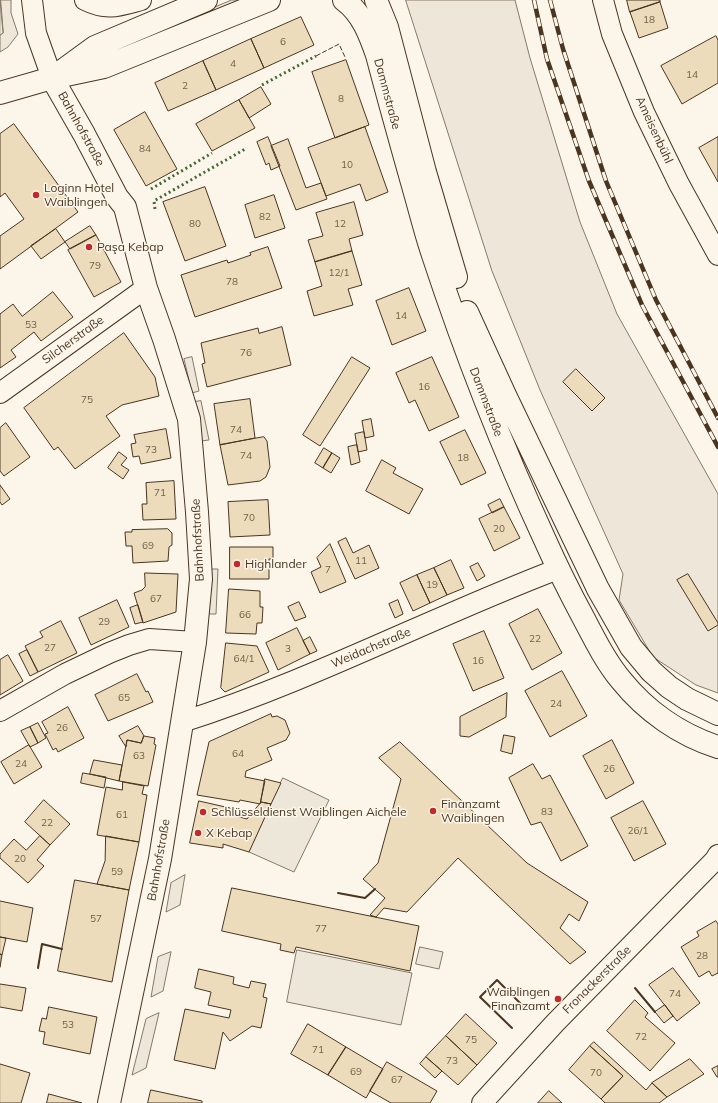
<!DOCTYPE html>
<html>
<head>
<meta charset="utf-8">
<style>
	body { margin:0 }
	canvas { display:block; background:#fbf6e9 }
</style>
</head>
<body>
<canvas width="718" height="1103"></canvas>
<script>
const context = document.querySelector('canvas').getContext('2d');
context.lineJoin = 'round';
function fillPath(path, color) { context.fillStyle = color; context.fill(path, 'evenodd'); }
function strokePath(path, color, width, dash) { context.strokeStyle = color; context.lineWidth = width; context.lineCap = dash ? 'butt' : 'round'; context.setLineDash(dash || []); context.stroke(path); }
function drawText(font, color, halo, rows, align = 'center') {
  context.font = font + ' Mulish,sans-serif'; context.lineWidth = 3; context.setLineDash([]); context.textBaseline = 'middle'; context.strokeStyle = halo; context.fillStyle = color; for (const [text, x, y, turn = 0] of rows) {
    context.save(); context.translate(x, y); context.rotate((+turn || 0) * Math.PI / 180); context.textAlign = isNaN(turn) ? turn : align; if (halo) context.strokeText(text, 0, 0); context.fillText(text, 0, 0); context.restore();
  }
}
const green = new Path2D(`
	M1,0H11V13L18,34L8,47L0,52V35L3,33Z
	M232,0H249L109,57L107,52Z
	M406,0H515L530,58L580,222L617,314L718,494V693L696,685L653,657L619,600L623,574L540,390L492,271Z`);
fillPath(green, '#ede6d9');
strokePath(green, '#887966', 1);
const parking = new Path2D(`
	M0,0L3,33L0,35Z
	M192,357L199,391L192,393L184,359Z
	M201,401L209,440L201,441L194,402Z
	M210,569H218L216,614H208Z
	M283,778L329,800L294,872L249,852Z
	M185,875L180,905L166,912L171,883Z
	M420,947L443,952L439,969L416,964Z
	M297,950L412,973L401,1025L287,1002Z
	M171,952L163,991L151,997L158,957Z
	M159,1013L146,1068L132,1075L146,1019Z`);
fillPath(parking, '#ede7d9');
strokePath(parking, '#887966', 1);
const building = new Path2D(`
	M627,0H660V2L630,12Z
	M660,2L668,28L639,38L630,12Z
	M301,17L314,45L264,68L251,39Z
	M716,36L718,40V83L682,104L661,66Z
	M251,39L264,68L216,90L203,61Z
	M346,60L369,125L335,138L312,72Z
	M203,61L216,90L168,111L155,83Z
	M261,87L271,104L249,118L239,100Z
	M239,100L255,128L212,151L196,124Z
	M145,112L177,169L146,186L114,130Z
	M14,124L78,212L0,269V236L24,219L5,193L0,197V134Z
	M365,127L388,192L366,201L360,184L326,196L308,148Z
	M268,137L280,166L271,170L269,163L266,165L257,142Z
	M718,137V182L699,148Z
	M288,139L306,188L321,183L327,199L296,210L271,146Z
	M205,187L226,246L185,261L163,202Z
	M274,195L285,228L255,238L245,205Z
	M354,202L363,235L349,239L352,251L315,262L308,240L323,236L316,213Z
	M90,226L96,235L70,249L65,242Z
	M56,229L65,242L41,259L31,246Z
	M96,235L121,282L94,297L68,250Z
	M268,247L282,288L195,317L181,275L227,260L228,263L251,255L250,253Z
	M352,251L362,285L348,289L353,305L314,316L307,291L322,286L315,262Z
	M409,288L426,331L392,345L376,301Z
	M53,292L73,317L41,341L34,332L11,350L16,357L0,368V314L13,304L22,316Z
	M282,327L291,365L207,387L202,364L205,363L201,343L258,328L259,333Z
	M124,333L155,377L159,396L122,405L106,416L120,436L75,469L58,447L54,450L24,408Z
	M352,357L370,368L320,446L303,435Z
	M432,357L459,417L429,431L415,400L409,403L396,373Z
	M576,369L605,398L592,411L563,382Z
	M250,399L255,438L220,445L214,404Z
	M371,419L374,436L365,438L362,421Z
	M6,423L30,457L4,476L0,471V428Z
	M166,429L171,458L141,464L139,456L133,457L131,444L136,443L134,435Z
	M465,430L486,473L461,485L440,442Z
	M364,432L367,450L358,452L355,434Z
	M264,437L267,441L270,467L266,477L260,481L228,485L220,445Z
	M357,445L360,462L351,465L348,447Z
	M324,448L332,453L323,468L315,463Z
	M119,452L127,458L121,465L129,470L123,479L108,468Z
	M332,453L340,458L331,473L323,468Z
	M382,460L396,468L393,473L423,489L409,514L366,491Z
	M174,481L176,519L143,520L142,504H147L146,483Z
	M0,485L10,499L2,505L0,502Z
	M500,499L504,507L492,513L488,505Z
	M268,500L270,535L230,537L228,502Z
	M504,507L520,538L494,551L479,519Z
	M168,529L172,533V545L169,547L168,561L133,563L132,546H126L125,532H132V530Z
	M346,538L353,553L369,545L379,568L355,579L338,542Z
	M330,544L346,582L320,593L311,572L321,567L317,558Z
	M230,547H273V559H269V579H230Z
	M451,560L464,588L447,595L434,568Z
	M478,563L485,576L477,581L470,567Z
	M434,568L447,595L430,603L417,575Z
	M145,573L178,574L176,612L143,623L134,593L142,590L145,587Z
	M688,574L718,623V625L708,631L677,580Z
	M417,575L430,603L413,611L400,583Z
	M229,589L260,591V607H263L262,623H257L256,634L226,633Z
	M117,600L129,627L91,645L79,618Z
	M398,600L403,614L395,618L389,604Z
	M299,602L306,617L295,621L288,607Z
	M138,605L143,622L135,624L130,608Z
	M538,609L562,653L532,670L509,624Z
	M61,621L77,653L38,672L25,646L43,637L40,632Z
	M297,628L310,654L278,670L266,643Z
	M484,631L504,678L473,691L453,644Z
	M310,637L317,651L310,654L303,641Z
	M226,643L257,646L269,672L225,692L221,688Z
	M27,650L38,672L30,676L19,654Z
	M8,655L23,681L0,695V660Z
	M562,671L587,716L550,737L525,691Z
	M137,674L146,692L148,691L153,702L108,721L95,695Z
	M507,693L506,717L469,737L460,736V717Z
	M68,707L84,738L58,752L56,748L53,750L45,734L48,733L42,722Z
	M271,714L272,717L277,716L285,720L290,733L286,740L267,748L272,760L246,771L245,777L265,781L260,804L240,800L239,802L197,795L209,742Z
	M38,723L46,738L38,743L30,727Z
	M138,726L144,736L141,743L127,740L126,747L119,736Z
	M30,727L38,743L30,747L21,731Z
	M504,735L515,737L512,754L501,751Z
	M144,736L155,738L154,744L156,745L148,786L119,781L127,740L141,743Z
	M612,740L634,783L606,799L583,756Z
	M400,742L527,863L588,902L579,921L569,914L560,928L586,952L570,964L458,858L407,912L384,908L376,917L370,915L385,898L363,879L378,863L401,779L379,758Z
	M29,745L42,767L14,784L1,762Z
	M94,760L122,765L119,781L90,774Z
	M533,764L542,779L550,775L588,846L561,861L541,822L531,825L509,778Z
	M83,773L106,777L104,788L81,783Z
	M265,779L281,783L271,804L261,802Z
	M123,782L144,786L142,794L147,795L139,842L97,835L106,787L122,790Z
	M44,800L70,824L50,845L25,822Z
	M199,801L230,808L229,814L247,819L261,802L271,804L249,852L223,844V848L190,843Z
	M643,801L666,844L634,861L611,818Z
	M40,836L50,845L37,860L44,866L28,883L0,858V854L14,839L26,850Z
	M106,836L139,842L129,890L97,884L105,861Z
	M75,880L129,890L112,982L58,971Z
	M232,888L419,926L410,971L296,947L294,953L280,950L281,944L222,931Z
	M0,901L33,908L27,942L0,937Z
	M716,921L718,924V973L712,976L709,971L699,977L681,947L699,936L697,932Z
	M0,937L6,938L2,955L0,954Z
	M0,954L2,955L0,967Z
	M673,968L700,1003L677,1021L649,985Z
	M199,969L234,977L233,984L249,988L251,981L266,984L263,997L267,998L261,1028L252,1026L230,1041L223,1032L215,1069L174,1060L185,1009L229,1018L231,1010L208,1005L211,992L195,988Z
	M0,984L26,988L22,1011L0,1007Z
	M635,1000L648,1013L645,1017L675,1043L650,1071L607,1031Z
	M665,1005L673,1016L664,1023L655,1012Z
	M49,1007L97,1017L90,1054L43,1044L45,1032L39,1031L42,1018L46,1019Z
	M466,1014L497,1043L477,1065L446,1036Z
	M308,1024L346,1047L328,1075L291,1054Z
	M446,1036L477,1065L458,1085L426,1057Z
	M594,1042L646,1090L652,1083L667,1097L659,1103H605L601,1099L623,1076L590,1046Z
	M590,1046L623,1076L601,1099L569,1070Z
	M346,1047L383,1069L366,1098L328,1075Z
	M426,1057L442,1071L435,1078L420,1064Z
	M690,1059L704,1074L667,1097L652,1083Z
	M387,1062L437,1091L430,1103H391L370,1091Z
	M0,1064L30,1073L21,1103H0Z
	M718,1066V1077H717L712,1069Z
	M151,1090L202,1101V1103H148Z
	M549,1091L562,1103H538Z
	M49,1094L82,1103H47Z`);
fillPath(building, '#ecdcbc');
strokePath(building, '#4a3520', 1);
const minor = new Path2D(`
	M32,0L36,33L52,78
	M85,0C107,11 119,6 141,0
	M603,0L612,34L644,112L679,184L718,255
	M0,393L146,288
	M0,711L65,674L109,653L129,645L149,639L195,642
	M182,722C311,681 432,617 558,569
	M482,1103L555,1023L715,860L718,855`);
const tertiary = new Path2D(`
	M344,0C362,13 370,35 377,55C389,101 402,147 415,193C421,214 426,235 433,255C465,352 502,447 545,540C557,567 570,593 584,619C595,640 606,662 621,680C646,711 680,735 718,747
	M376,0L387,27L425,172L456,277
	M58,74L95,47L206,0
	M52,78L84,134L117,197L125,207L146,288L164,339L189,419L197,512L201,579L195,642L160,859L109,1103
	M0,93L52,78L104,67L269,0
	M467,312L505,395L598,589L631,647L651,671L669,687L687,699L718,714`);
strokePath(minor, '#4a3520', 22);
strokePath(tertiary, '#4a3520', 24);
strokePath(minor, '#fbf6e9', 20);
strokePath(tertiary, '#fbf6e9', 22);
const rail = new Path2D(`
	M534,0L547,59L589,181L642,305L718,447
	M550,0L563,49L606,181L656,300L718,418`);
strokePath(rail, '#4a3520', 4.5);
strokePath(rail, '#fbf6e9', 3, [9]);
strokePath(new Path2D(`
	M262,85L316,56
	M151,189L212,153
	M155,209L154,201L247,148`), '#436837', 3, [2, 3]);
strokePath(new Path2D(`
	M316,56L339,44L345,57`), '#4a3520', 1, [5, 2]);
strokePath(new Path2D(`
	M338,893L365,898L375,889
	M38,968L42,944L62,949
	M635,988L655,1012
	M512,1028L480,997L497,980L527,1010`), '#4a3520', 2);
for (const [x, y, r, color] of [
	[36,195,4,"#c62828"],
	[89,247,4,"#c62828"],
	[237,564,4,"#c62828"],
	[433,811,4,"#c62828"],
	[203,812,4,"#c62828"],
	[198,833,4,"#c62828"],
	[558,999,4,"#c62828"]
]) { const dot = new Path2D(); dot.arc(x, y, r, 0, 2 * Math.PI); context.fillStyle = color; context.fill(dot); strokePath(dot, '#fbf6e9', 1.5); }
drawText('10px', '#725f47', null, [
	["18",649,20],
	["6",283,42],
	["4",233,64],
	["14",692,75],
	["2",185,86],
	["8",341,99],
	["84",145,149],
	["10",347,165],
	["82",265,217],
	["80",195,224],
	["12",340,224],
	["79",95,266],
	["12/1",339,273],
	["78",232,282],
	["14",401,316],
	["53",31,325],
	["76",246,353],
	["16",424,387],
	["75",87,400],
	["74",236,430],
	["73",151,450],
	["74",246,456],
	["18",463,458],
	["71",160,493],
	["70",249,518],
	["20",499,529],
	["69",148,546],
	["11",361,561],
	["7",328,570],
	["19",432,585],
	["67",156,599],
	["66",245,615],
	["29",104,622],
	["22",535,639],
	["27",50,648],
	["3",288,649],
	["64/1",244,659],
	["16",478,661],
	["65",124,698],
	["24",556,704],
	["26",62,728],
	["64",238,754],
	["63",139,756],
	["24",21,764],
	["26",609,769],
	["83",547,812],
	["61",122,815],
	["22",47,823],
	["26/1",638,831],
	["20",20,859],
	["59",117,872],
	["57",96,919],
	["77",321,929],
	["28",702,956],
	["74",675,994],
	["53",68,1025],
	["72",641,1037],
	["75",471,1040],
	["71",318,1050],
	["73",452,1061],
	["69",356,1072],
	["70",596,1073],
	["67",397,1080]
]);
drawText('12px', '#4a3520', '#fbf6e9', [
	["Dammstraße",387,94,75],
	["Bahnhofstraße",81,129,61],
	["Ameisenbühl",654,130,65],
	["Silcherstraße",73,340,-36],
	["Dammstraße",486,402,69],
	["Bahnhofstraße",198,540,-93],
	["Weidachstraße",371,648,-23],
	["Bahnhofstraße",159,860,-80],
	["Fronackerstraße",597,980,-45]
]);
drawText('12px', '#4a3520', '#fbf6e9', [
	["Loginn Hotel",44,188],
	["Waiblingen",44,202],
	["Paşa Kebap",97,247],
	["Highlander",245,564],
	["Finanzamt",441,804],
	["Waiblingen",441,818],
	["Schlüsseldienst Waiblingen Aichele",211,812],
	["X Kebap",206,833],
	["Waiblingen",550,992,"right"],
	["Finanzamt",550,1006,"right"]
], 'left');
</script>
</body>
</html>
